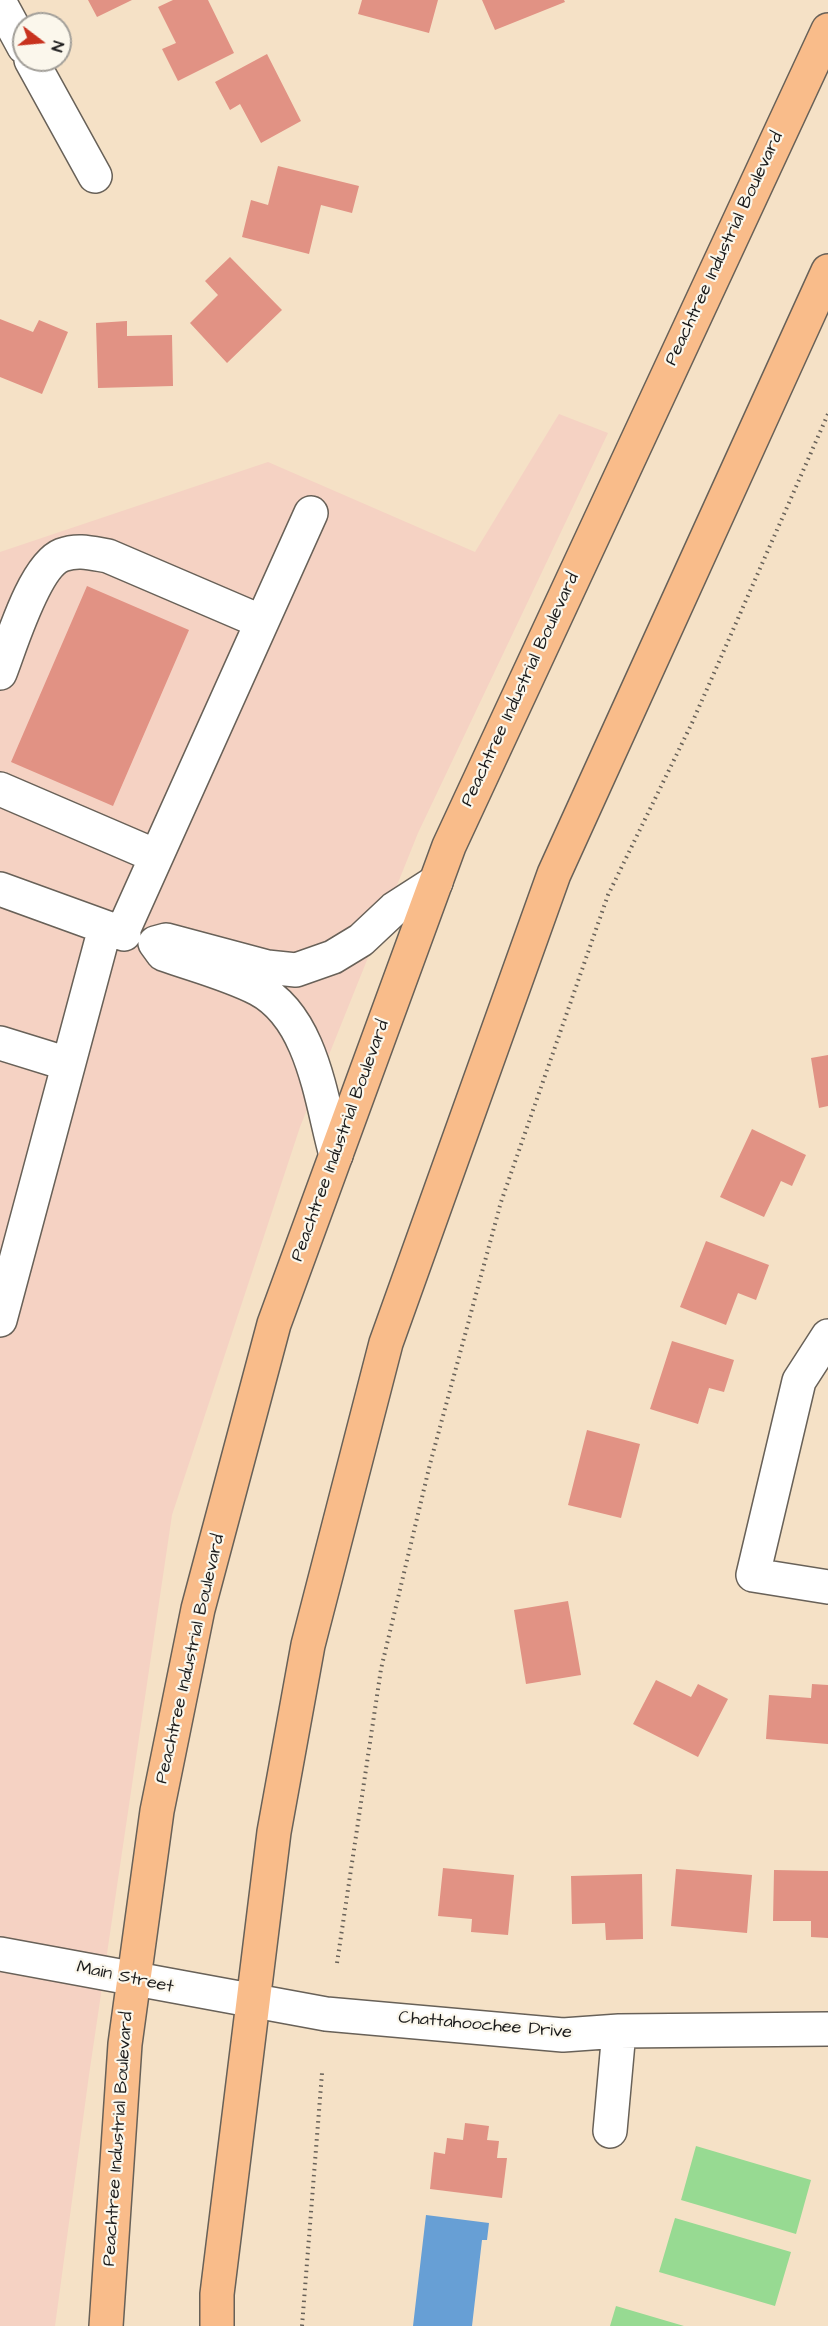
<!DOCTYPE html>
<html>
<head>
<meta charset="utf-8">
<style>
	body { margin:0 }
	#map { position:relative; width:828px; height:2326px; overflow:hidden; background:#f5e1c6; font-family:"Architects Daughter",sans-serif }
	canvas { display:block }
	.north { position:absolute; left:12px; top:12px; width:60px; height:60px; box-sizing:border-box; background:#fbf7ec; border:2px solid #a29f99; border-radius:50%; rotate:106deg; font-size:16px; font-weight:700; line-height:24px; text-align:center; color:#1c1c1c }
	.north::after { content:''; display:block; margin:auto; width:21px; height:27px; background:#c8321e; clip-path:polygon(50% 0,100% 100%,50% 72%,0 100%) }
</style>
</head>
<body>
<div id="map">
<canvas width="828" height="2326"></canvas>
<div class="north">N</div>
</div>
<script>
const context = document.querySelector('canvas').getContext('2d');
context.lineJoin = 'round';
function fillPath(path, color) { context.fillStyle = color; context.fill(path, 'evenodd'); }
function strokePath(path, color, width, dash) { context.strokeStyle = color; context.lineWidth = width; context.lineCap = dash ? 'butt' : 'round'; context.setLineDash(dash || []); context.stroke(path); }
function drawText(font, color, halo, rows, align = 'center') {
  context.font = font + ' "Architects Daughter",sans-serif'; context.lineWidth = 4.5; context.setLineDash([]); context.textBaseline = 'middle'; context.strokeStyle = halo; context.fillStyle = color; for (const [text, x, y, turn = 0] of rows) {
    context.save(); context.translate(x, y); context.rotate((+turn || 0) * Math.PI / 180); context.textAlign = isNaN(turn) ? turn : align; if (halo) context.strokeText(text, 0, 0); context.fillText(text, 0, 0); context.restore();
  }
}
fillPath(new Path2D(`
	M559,414L608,433L418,833L300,1127L172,1515L89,2075L55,2326H0V552L268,462L475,552Z`), '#f5d2c3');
fillPath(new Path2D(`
	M696,2146L811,2180L796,2234L681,2200Z
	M675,2218L791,2252L775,2306L659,2272Z
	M616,2306L684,2326H610Z`), '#97da92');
fillPath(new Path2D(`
	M426,2215L489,2223L487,2240H482L472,2326H413Z`), '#679fd5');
fillPath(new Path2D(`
	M88,0H132L97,17Z
	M173,0H208L234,53L178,81L162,49L176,43L158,7Z
	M362,0H438L429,33L358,14Z
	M482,0H564L565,2L495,30Z
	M267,54L301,121L261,143L240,104L230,110L215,82Z
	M278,166L359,186L352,213L321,205L309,254L242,237L251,200L268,205Z
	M230,257L282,310L227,363L190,323L218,295L205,281Z
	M0,319L33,332L39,320L68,332L42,394L0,377Z
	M127,321V336L172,335L173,386L98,388L96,323Z
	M87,586L189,630L113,806L11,762Z
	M828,1055V1106L819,1108L811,1058Z
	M752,1129L806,1155L792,1186L781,1181L764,1217L720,1197Z
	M706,1241L769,1265L756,1300L738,1293L726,1325L680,1307Z
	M672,1341L734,1360L724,1392L709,1388L698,1424L650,1409Z
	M587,1430L640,1444L621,1518L568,1505Z
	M568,1601L581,1675L526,1684L514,1610Z
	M656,1680L691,1697L698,1684L728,1699L698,1757L633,1724Z
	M812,1684L828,1685V1744L766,1739L769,1695L811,1698Z
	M443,1868L514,1875L508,1935L471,1932L472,1919L438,1916Z
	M676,1869L752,1875L747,1933L671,1926Z
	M774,1870L828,1871V1938L811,1937V1921H773Z
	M642,1874L643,1939L606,1940L605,1923L572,1924L571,1876Z
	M465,2123L489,2126L487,2140L499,2141L497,2158H507L502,2198L430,2189L434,2152L445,2154L447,2138L463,2140Z`), '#e19284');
const minor = new Path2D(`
	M0,3L24,47
	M31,60L95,176
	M0,673C11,645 34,566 62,555C78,549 91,553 108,556L262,622
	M0,789L156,856
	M0,889L124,934
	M122,933L311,513
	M0,1043L68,1064
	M336,1155C321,1101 313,1018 258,989C229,974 194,965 163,954L155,943L166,940L267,967L296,970L333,957L361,940L394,909L436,882
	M0,1320L105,928
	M828,1336L799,1381L753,1575L828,1587
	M0,1954L326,2014L563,2035L619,2031L828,2029
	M610,2131L619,2031`);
const highway = new Path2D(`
	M106,2326L125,2044L157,1811L198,1609L274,1324L449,846L828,30
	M217,2326V2294L274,1832L308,1645L386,1343L554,874L828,271`);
strokePath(minor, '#686158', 36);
strokePath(highway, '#686158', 36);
strokePath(new Path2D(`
	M337,1963L381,1669L430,1464L501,1202L608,895L692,723L828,414
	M302,2326L322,2073`), '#686158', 4, [1.5, 4.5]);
strokePath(minor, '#fff', 33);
strokePath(highway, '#f9bc8a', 33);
drawText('18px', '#1c1c1c', '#fbf7ec', [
	["Peachtree Industrial Boulevard",725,249,-65],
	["Peachtree Industrial Boulevard",521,690,-65],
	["Peachtree Industrial Boulevard",341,1141,-70],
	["Peachtree Industrial Boulevard",191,1659,-77],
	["Main Street",125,1978,12],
	["Chattahoochee Drive",485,2026,5],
	["Peachtree Industrial Boulevard",119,2139,-86]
]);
</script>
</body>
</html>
